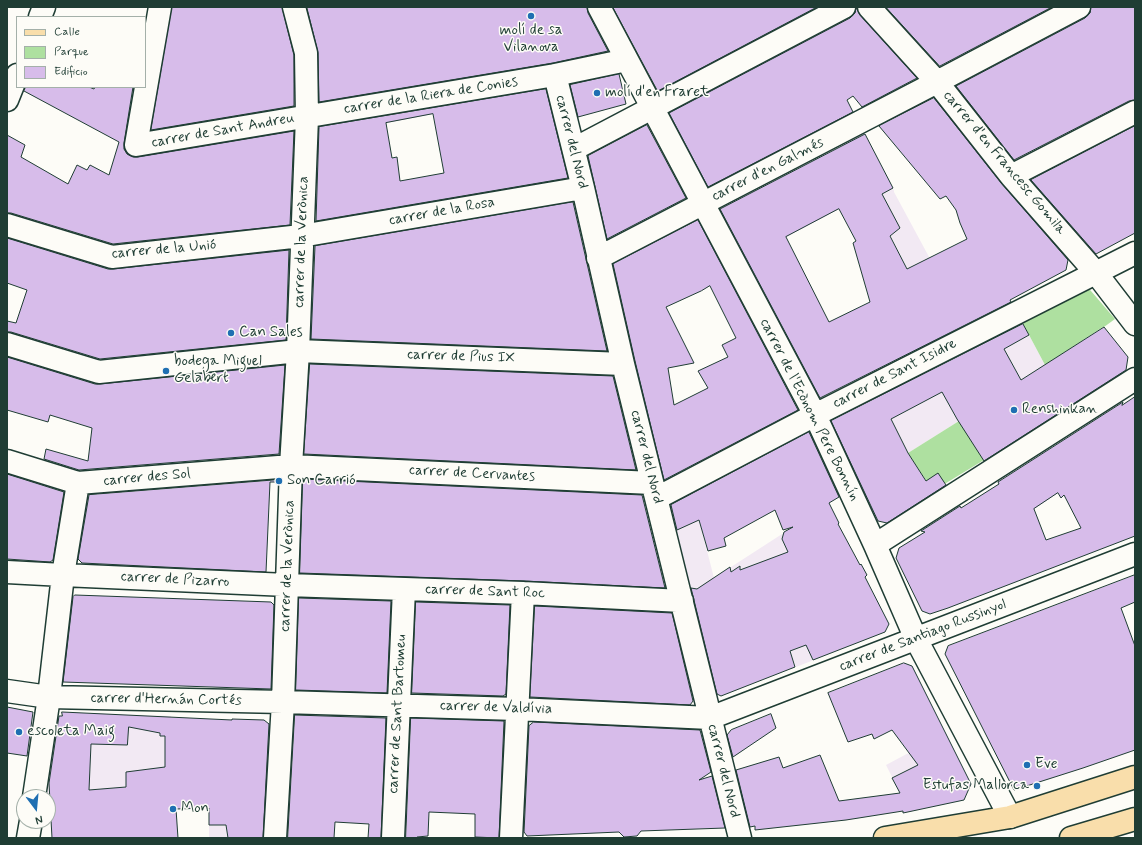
<!DOCTYPE html>
<html>
<head>
<meta charset="utf-8">
<style>
	body { margin:0 }
	#map { position:relative; width:1142px; height:845px; overflow:hidden; background:#fdfcf7; font-family:Mynerve,sans-serif }
	canvas { display:block }
	.frame { position:absolute; inset:0; border:8px solid #1f3d34; pointer-events:none }
	.legend { position:absolute; left:16px; top:16px; width:130px; height:72px; box-sizing:border-box; background:#fdfcf7; border:1px solid #a4b0a9; margin:0; padding:5px 7px; list-style:none; font-size:12px; color:#1f3d34 }
	.legend li { display:flex; align-items:center; gap:8px; height:20px }
	.legend b { width:20px; border:1px solid #a4b0a9 }
	.north { position:absolute; left:16px; top:789px; width:40px; height:40px; box-sizing:border-box; background:#fdfcf7; border:1px solid #a4b0a9; border-radius:50%; rotate:164deg; font-size:11px; font-weight:700; line-height:16px; text-align:center; color:#1f3d34 }
	.north::after { content:''; display:block; margin:auto; width:14px; height:18px; background:#1f6fb2; clip-path:polygon(50% 0,100% 100%,50% 72%,0 100%) }
</style>
</head>
<body>
<div id="map">
<canvas width="1142" height="845"></canvas>
<div class="frame"></div>
<ul class="legend">
<li><b style="height:5px;background:#f9deab"></b>Calle</li>
<li><b style="height:11px;background:#aee0a0"></b>Parque</li>
<li><b style="height:11px;background:#d7bcea"></b>Edificio</li>
</ul>
<div class="north">N</div>
</div>
<script>
const context = document.querySelector('canvas').getContext('2d');
context.lineJoin = 'round';
function fillPath(path, color) { context.fillStyle = color; context.fill(path, 'evenodd'); }
function strokePath(path, color, width, dash) { context.strokeStyle = color; context.lineWidth = width; context.lineCap = dash ? 'butt' : 'round'; context.setLineDash(dash || []); context.stroke(path); }
function drawText(font, color, halo, rows, align = 'center') {
  context.font = font + ' Mynerve,sans-serif'; context.lineWidth = 3; context.setLineDash([]); context.textBaseline = 'middle'; context.strokeStyle = halo; context.fillStyle = color; for (const [text, x, y, turn = 0] of rows) {
    context.save(); context.translate(x, y); context.rotate((+turn || 0) * Math.PI / 180); context.textAlign = isNaN(turn) ? turn : align; if (halo) context.strokeText(text, 0, 0); context.fillText(text, 0, 0); context.restore();
  }
}
fillPath(new Path2D(`
	M862,130L893,188L894,191V192L935,268L913,280L842,141Z
	M1020,318L1045,365L1021,380L994,332Z
	M929,367L959,421L908,453L877,394Z
	M692,492L714,578L796,525L792,560L799,607L819,658L796,667L776,615L747,598L695,612L670,504Z
	M92,713L171,716L170,781L122,787L123,808L47,795L49,779L90,774Z
	M946,733L958,758L898,789L886,765Z
	M209,825L269,827V838H209Z`), '#f2e9f3');
fillPath(new Path2D(`
	M1085,284L1115,319L1104,327H1103L1045,365L1020,318Z
	M959,421L984,460L933,491L908,453Z`), '#aee0a0');
const building = new Path2D(`
	M172,7H282L294,55V106L151,130Z
	M307,7H587L588,13L608,51L553,63L319,102L318,53Z
	M613,7H817L658,91Z
	M856,7L860,15L917,78L862,107L853,96L847,100L853,112L708,187L669,113L850,18L855,13Z
	M886,7H1052L940,66Z
	M1091,7H1135V100L1129,101L1014,160L956,86L1085,18L1090,13Z
	M619,74L626,104L578,117L570,85Z
	M26,87H89L94,89L95,87H133L124,143V149L127,154L133,157H138L294,131L290,225L113,244L11,213H7V135L25,145L21,157L68,184L77,165L87,170L90,165L109,175L119,142L24,91Z
	M546,89L568,178L316,221L319,127ZM433,114L444,173L400,181L397,157L392,158L386,123Z
	M934,98L1002,184L1068,260L1066,270L1010,300L1011,302L820,398L720,209L865,134L893,188L882,194L900,228L890,236L907,269L967,239L960,223L956,210L946,196L940,199L879,126ZM839,209L856,241L853,243L870,302L829,322L786,237Z
	M647,125L686,198L607,239L588,156Z
	M1135,126V233L1096,254L1031,180Z
	M573,202L607,351L311,339L315,246Z
	M698,220L798,410L664,480L635,361L613,264ZM710,286L736,338L722,345L728,357L698,371L708,388L674,405L668,368L694,363L666,307L701,291Z
	M7,238L108,269H113L289,250L286,340L100,359L11,332H7V321L16,323L27,290L7,283Z
	M1023,324L1029,335L1004,349L1021,380L1104,327L1128,357L1126,370L984,461L957,419L942,392L891,419L908,453L926,481L938,473L946,485L887,523L878,521L831,421Z
	M7,357L95,384H100L285,365L279,454L79,470L44,459L46,449L88,461L92,428L50,415L48,422L7,410Z
	M310,364L613,376L636,470L304,454Z
	M1135,397V536L948,608L930,614L922,611L896,558L899,548L925,532L921,531L960,506L961,508L999,484L998,482L1123,402L1122,405ZM1058,493L1061,498L1064,495L1081,528L1046,540L1034,509Z
	M809,432L839,497L829,503L839,523L838,524L860,565L861,564L867,575L865,577L889,624L885,632L813,660L806,645L790,651L795,667L721,696L717,694L691,588L697,589L730,567L731,572L740,566V570L788,552L782,539L784,532L793,527L783,530L775,510L724,538L726,546L708,551L699,520L677,530L671,505Z
	M7,474L64,492L53,560L50,562L7,559Z
	M303,479L642,495L665,588L524,581L300,573Z
	M278,480V482H270L266,572L82,563L78,559L89,495Z
	M1135,575V602L1121,608L1135,646V750L1083,768L1014,790L945,654L948,646Z
	M75,595L271,602L274,605L271,689L63,682L73,597Z
	M299,598L391,601L387,693L296,690Z
	M416,602L510,605L506,694L503,696L412,693Z
	M535,606L672,613L693,701L690,705L530,697Z
	M904,663L912,666L971,784L964,800L903,813V811L846,820L755,830V826L750,827L736,770L779,757L783,768L820,755L839,801L900,793L892,778L918,765L892,730L874,739L872,734L848,742L828,693Z
	M7,707L33,712L27,756L7,753Z
	M62,712L232,720V719L264,720L269,724L263,838H228L226,825H209V808L176,809L178,838H52L49,783L59,716H62ZM129,727L160,733V736H165V767L126,772V787L89,790L91,744L127,745Z
	M771,714L776,728L733,757L727,735L731,730Z
	M295,715L386,718L381,838H368L369,824L335,822L334,838H288Z
	M411,718L504,721L499,838L475,837V814L429,812L428,836L417,837V838H406Z
	M534,722L700,730L711,772L699,780L712,776L725,828L641,831L637,836L624,837L619,832L527,836L524,832L529,726Z`);
fillPath(building, '#d7bcea');
strokePath(building, '#1f3d34', 1);
const minor = new Path2D(`
	M160,7L136,145L555,75L627,60
	M599,7L815,415L875,545L916,639L1010,817
	M869,7L937,82L1011,176L1096,273L1135,324
	M40,17L44,7
	M555,75L583,188L623,364L740,838
	M7,100L17,75
	M574,149L844,7
	M1011,176L1135,112
	M7,225L112,257L301,236L583,188
	M598,258L937,82L1079,7
	M7,344L99,372L298,351L623,364
	M7,461L78,483L291,466L652,483
	M78,483L63,575L287,585L523,593L682,601
	M657,498L815,415L1135,253
	M875,545L1135,379
	M7,572L63,575L49,697L7,691
	M34,797L49,697L283,702L517,709L710,718L1135,554
	M28,838L31,821
	M275,838L283,702L291,466L298,351L307,117L306,53L294,7
	M393,838L404,589
	M511,838L523,593`);
const major = new Path2D(`
	M885,838L1010,817L1135,777
	M1071,838L1135,819`);
strokePath(minor, '#1f3d34', 25);
strokePath(major, '#1f3d34', 25);
strokePath(minor, '#fdfcf7', 22);
strokePath(major, '#f9deab', 22);
for (const [x, y, r, color] of [
	[531,16,4,"#1f6fb2"],
	[597,93,4,"#1f6fb2"],
	[231,333,4,"#1f6fb2"],
	[166,371,4,"#1f6fb2"],
	[1014,410,4,"#1f6fb2"],
	[279,481,4,"#1f6fb2"],
	[19,732,4,"#1f6fb2"],
	[1027,765,4,"#1f6fb2"],
	[1037,786,4,"#1f6fb2"],
	[173,809,4,"#1f6fb2"]
]) { const dot = new Path2D(); dot.arc(x, y, r, 0, 2 * Math.PI); context.fillStyle = color; context.fill(dot); strokePath(dot, '#fdfcf7', 1.5); }
drawText('15px', '#1f3d34', '#fdfcf7', [
	["molí de sa",531,31,"center"],
	["Vilanova",531,48,"center"],
	["molí d'en Fraret",605,93],
	["Can Sales",239,333],
	["bodega Miguel",174,362],
	["Gelabert",174,379],
	["Renshinkan",1022,410],
	["Son Carrió",287,481],
	["escoleta Maig",27,732],
	["Eve",1035,765],
	["Estufas Mallorca",1029,786,"right"],
	["Mon",181,809]
], 'left');
drawText('15px', '#1f3d34', '#fdfcf7', [
	["carrer de la Riera de Conies",431,96,-9],
	["carrer de Sant Andreu",223,131,-10],
	["carrer del Nord",571,142,76],
	["carrer d'en Francesc Gomila",1004,163,50],
	["carrer d'en Galmés",768,170,-27],
	["carrer de la Rosa",442,212,-10],
	["carrer de la Verònica",302,242,-88],
	["carrer de la Unió",164,250,-5],
	["carrer de Pius IX",461,357,2],
	["carrer de Sant Isidre",895,374,-27],
	["carrer de l'Ecònom Pere Bonnín",809,410,63],
	["carrer del Nord",646,457,76],
	["carrer de Cervantes",472,474,3],
	["carrer des Sol",147,478,-5],
	["carrer de la Verònica",288,566,-88],
	["carrer de Pizarro",175,580,3],
	["carrer de Sant Roc",485,592,2],
	["carrer de Santiago Russinyol",923,636,-21],
	["carrer d'Hernán Cortés",166,700,1],
	["carrer de Valdívia",496,708,2],
	["carrer de Sant Bartomeu",398,714,-87],
	["carrer del Nord",723,771,76]
]);
</script>
</body>
</html>
